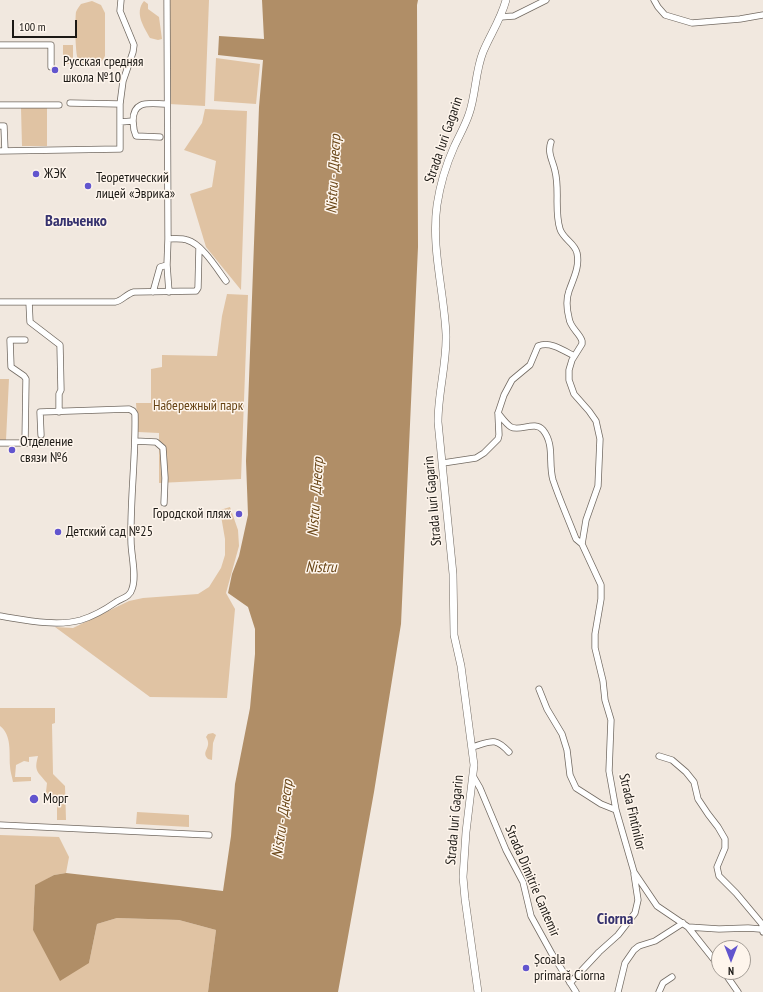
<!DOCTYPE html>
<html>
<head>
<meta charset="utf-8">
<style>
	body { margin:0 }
	#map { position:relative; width:763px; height:992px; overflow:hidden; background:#f1e8df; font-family:"PT Sans Narrow",sans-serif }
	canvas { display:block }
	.north { position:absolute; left:711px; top:940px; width:40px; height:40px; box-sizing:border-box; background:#fef5ec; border:1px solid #a49d96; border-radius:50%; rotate:180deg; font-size:11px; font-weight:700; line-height:16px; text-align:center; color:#1c1915 }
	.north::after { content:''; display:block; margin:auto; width:14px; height:18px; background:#6255ce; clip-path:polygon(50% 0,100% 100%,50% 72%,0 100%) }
	.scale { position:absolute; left:12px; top:20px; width:65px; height:18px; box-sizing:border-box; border:2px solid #1c1915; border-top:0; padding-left:5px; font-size:12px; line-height:14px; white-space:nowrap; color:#1c1915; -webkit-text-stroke:3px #fef5ec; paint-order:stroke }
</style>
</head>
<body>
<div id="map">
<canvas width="763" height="992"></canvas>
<div class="north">N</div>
<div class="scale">100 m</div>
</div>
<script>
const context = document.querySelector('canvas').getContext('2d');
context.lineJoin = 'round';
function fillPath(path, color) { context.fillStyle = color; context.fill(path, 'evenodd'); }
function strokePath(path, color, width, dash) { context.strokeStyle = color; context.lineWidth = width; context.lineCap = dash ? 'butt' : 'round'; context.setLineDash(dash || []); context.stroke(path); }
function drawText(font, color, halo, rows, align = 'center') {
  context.font = font + ' "PT Sans Narrow",sans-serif'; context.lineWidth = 3; context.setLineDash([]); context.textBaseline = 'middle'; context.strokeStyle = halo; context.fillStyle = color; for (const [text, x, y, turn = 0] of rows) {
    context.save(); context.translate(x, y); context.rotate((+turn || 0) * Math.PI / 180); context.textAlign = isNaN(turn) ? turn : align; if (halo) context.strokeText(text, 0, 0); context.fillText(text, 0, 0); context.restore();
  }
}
fillPath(new Path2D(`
	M169,0H209L205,106L169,104Z
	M92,1L101,5L105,13V56C102,62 98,66 91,66C85,66 81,63 78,59C75,53 75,19 76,12C77,9 79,7 81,4Z
	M144,1L148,4V9L159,17L162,39L158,40L150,38C144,27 134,13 144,1Z
	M63,45H73V64H63Z
	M216,58L260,64L256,104L214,101Z
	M21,108H47V146H22Z
	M205,109L247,111L241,290L206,247L190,194L212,187L216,161L184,150L202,123Z
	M227,294L248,295L241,479L159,483V433L138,432L136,403H151V369L162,367V355L217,356L222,316Z
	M0,379H9L6,440H0Z
	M230,507L238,530L239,546L226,593L235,609L227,698L150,697L55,627L73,628L129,601L143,598L198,594L209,587L221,568L225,555V539L220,510Z
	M0,708H55V723L52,724L53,774L65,786L66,820H57V795L52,799L46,792L47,783C37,771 34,771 38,756L29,757V762L24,761L16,765L15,777H31V781L13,782C12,776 10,771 10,766C9,753 12,735 0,726Z
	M213,733L216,735L213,743L212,760L208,759C200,751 213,748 206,737L208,734Z
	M137,812L189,815V827L136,824Z
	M0,835L59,837L69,857L66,873L54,875L35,886L33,930L89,963L97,924L117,918L179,920L216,930L208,992H0Z`), '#e0c3a3');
fillPath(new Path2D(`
	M262,0H418L417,5L418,247L401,624L374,792L338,992H208L216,930L179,920L117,918L97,924L89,963L60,981L33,930L35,885L54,875L66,873L223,891L231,836L235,784L250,708L255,654V629L248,607L228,593L232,574L239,556L248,515L246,461L259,107L263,60L218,55L219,36L264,39Z`), '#b08e67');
const minor = new Path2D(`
	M167,0L168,239L167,265L169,292
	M654,0L658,7L665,15L692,23L740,19L763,15
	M500,17L514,16L546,0
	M0,45H51V67
	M70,103L120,104
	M0,105H59
	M133,121L134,130L136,136L160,137
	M120,122L133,121C133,99 150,104 167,104
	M0,126H4L5,151
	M551,142C547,153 553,161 555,171C560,190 554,210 560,229C563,239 575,243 577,253C580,267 573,279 569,291C566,299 567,310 569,318C570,328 580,333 582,341V344L572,360L569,370V380L574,394L589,411L596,421L600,439L598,486L586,520L582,544L601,585V599L595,634V648L603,681L605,700L611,720L609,771L616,810L634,872L657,906L688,927L719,966
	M0,151L120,149V104L123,81L133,52L134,45L120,11L121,0
	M168,239C175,239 181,238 187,240C202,244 217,269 226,281
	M153,292L160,267L167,265
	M0,302H115C122,301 126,294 134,292L196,291L198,288L199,248
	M29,302L30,322L60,345L61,390L59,394V412
	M25,340H10L11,367L24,376L26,379L25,443
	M498,413C502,418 506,424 511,427C520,432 535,420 543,430C555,445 548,463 553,480C559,498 567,516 574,534L576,539L582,544
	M135,441L156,442L163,448L165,478L164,503
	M0,443H40
	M443,463L476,458L484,453L498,439L499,435L498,413L504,395L512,380L530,365L538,346C550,341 563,350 574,356
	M0,616C25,620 56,627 81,620C94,616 106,609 116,602C122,598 130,597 132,589C137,576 131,555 131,541C130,499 136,456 135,414L133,411L129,409L40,412L41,435
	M539,689L547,709L562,734L567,750L570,775L576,788L601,804L616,810
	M472,747C491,742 494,736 509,752
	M659,756L672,760L686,772L694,782L698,799L708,814L718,827L725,839V848L717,867L719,876L736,893L762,924L763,932
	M473,776L480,788L506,850L523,882L531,916L552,954L576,992
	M0,825L209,835
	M688,927L719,929L748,928L760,929L763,928
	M724,972L738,992
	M570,983L599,952L618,935L635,913L638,900L634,874
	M618,992L625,963L634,950L639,946L655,941L683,923
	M659,992L663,983L672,977`);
const major = new Path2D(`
	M478,992L465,899L463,877L466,832L474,765L461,666L454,635L453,574L438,422C438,392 447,363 446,334C444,291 431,248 437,205C440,185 446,165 454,147C459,136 465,126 469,114C476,94 475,72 483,52C490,35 501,19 506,0`);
strokePath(minor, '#726a62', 7);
strokePath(major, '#726a62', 8);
strokePath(minor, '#fff', 5.5);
strokePath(major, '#fff', 7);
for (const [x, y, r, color] of [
	[55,70,4,"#6255ce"],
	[36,174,4,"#6255ce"],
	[88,186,4,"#6255ce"],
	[12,450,4,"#6255ce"],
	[239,514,4,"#6255ce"],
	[58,532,4,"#6255ce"],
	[34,799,5,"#6255ce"],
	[526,968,4,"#6255ce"]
]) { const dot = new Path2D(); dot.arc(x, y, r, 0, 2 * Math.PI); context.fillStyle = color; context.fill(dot); strokePath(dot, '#fef5ec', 1.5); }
drawText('14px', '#1c1915', '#fef5ec', [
	["Русская средняя",63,62],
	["школа №10",63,78],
	["ЖЭК",44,174],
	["Теоретический",96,178],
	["лицей «Эврика»",96,194],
	["Отделение",20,442],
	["связи №6",20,458],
	["Городской пляж",231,514,"right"],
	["Детский сад №25",66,532],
	["Морг",43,799],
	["Școala",534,960],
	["primară Ciorna",534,976]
], 'left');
drawText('14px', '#1c1915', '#fef5ec', [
	["Strada Iuri Gagarin",444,140,-71],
	["Strada Iuri Gagarin",433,501,-95],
	["Strada Fîntînilor",632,812,77],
	["Strada Iuri Gagarin",455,820,-85],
	["Strada Dimitrie Cantemir",532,881,67]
]);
drawText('14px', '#674314', '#fef5ec', [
	["Набережный парк",198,406]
]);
drawText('italic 15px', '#6a4617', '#fef5ec', [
	["Nistru - Днестр",334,174,-87],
	["Nistru - Днестр",316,497,-86],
	["Nistru",321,568],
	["Nistru - Днестр",283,819,-82]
]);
drawText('bold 16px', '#36326e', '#fef5ec', [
	["Вальченко",76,221],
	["Ciorna",615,919]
]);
</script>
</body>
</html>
